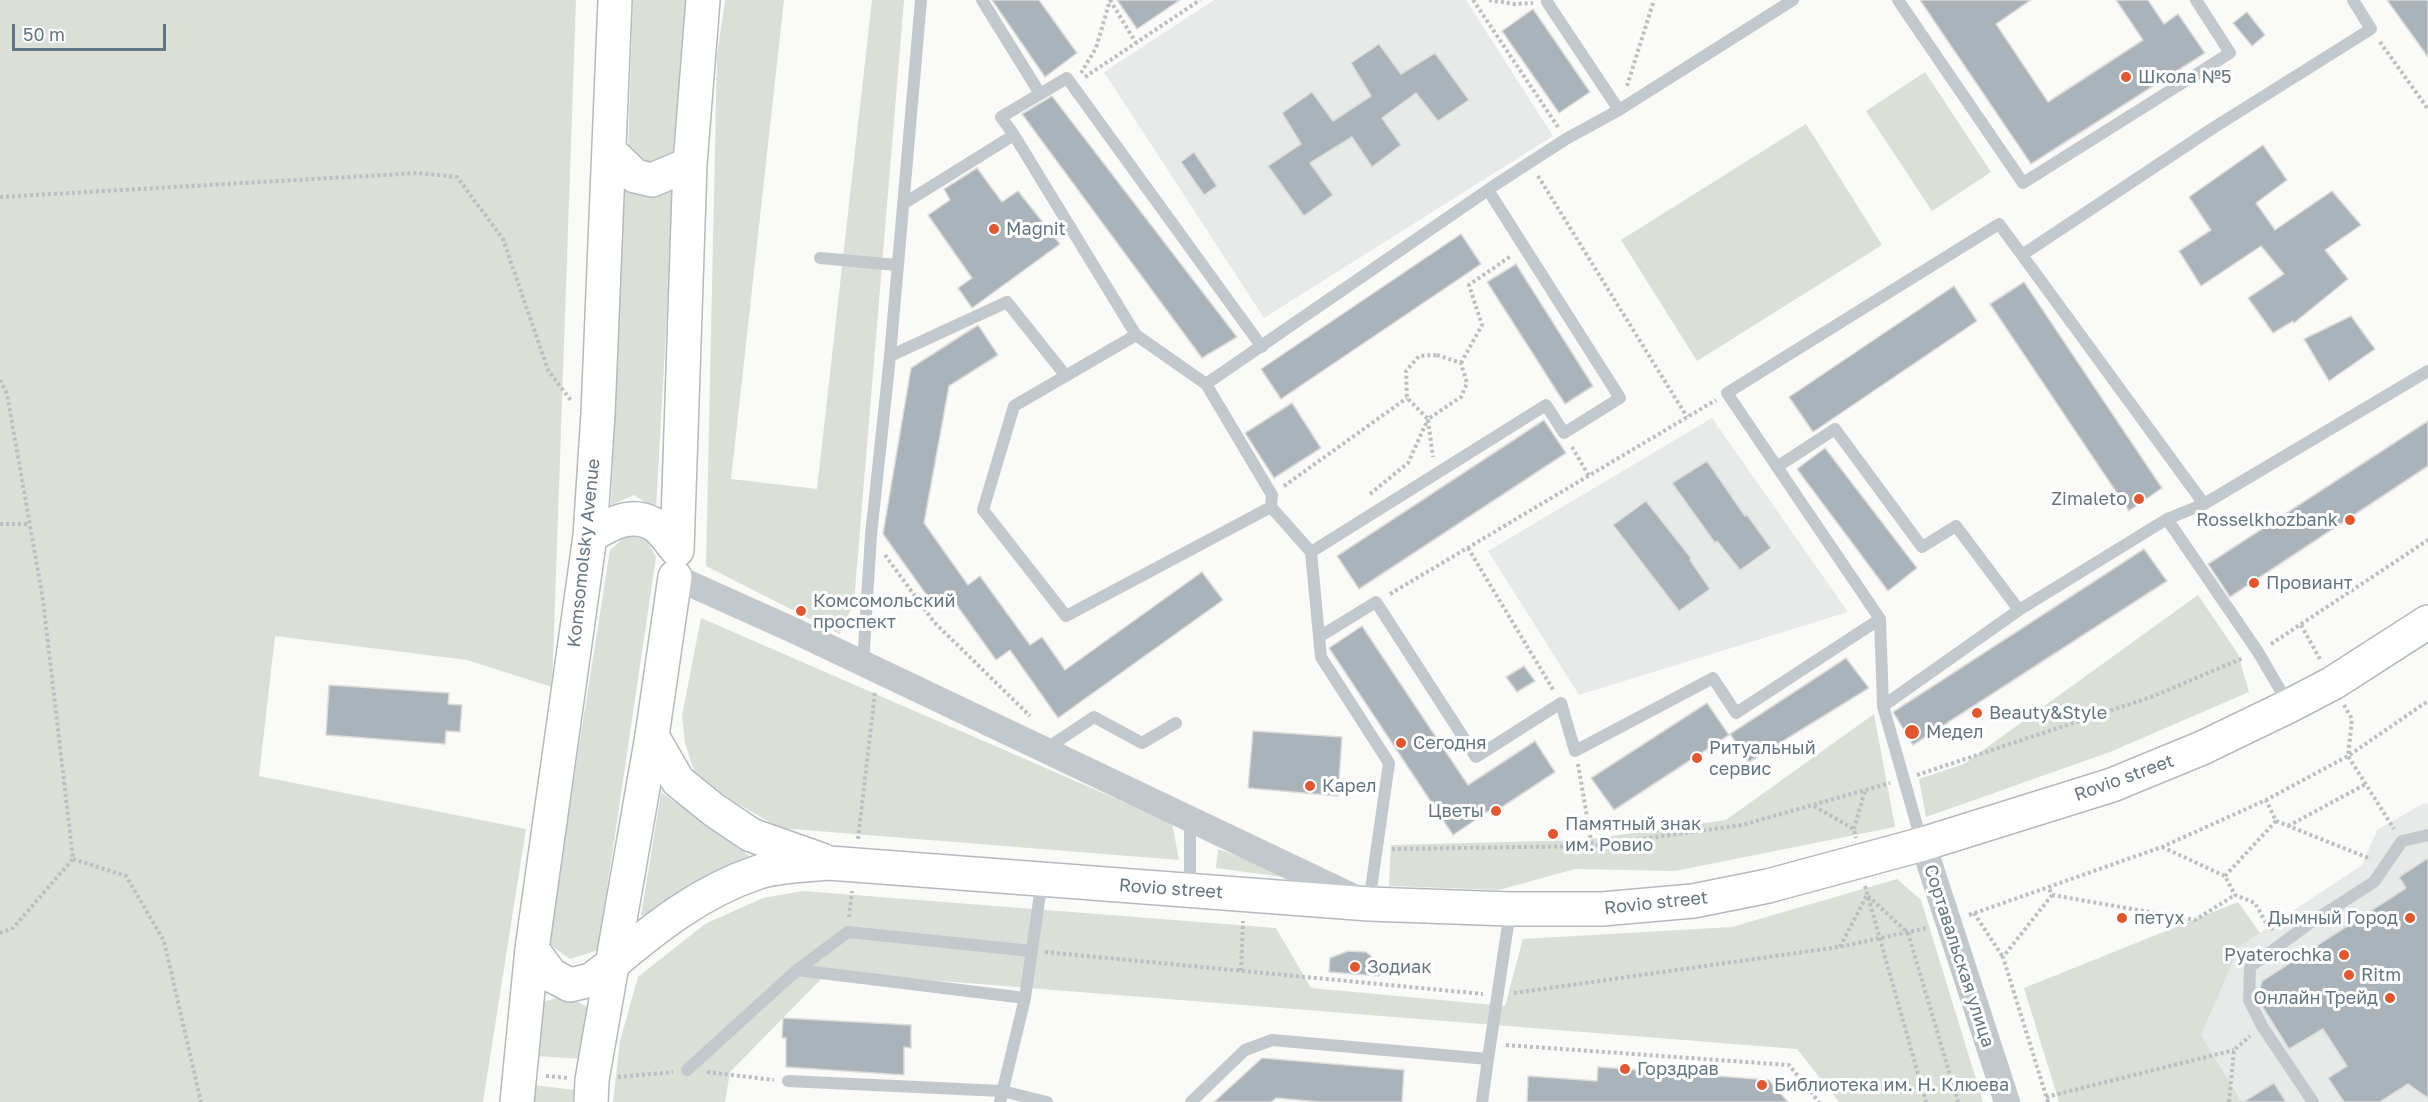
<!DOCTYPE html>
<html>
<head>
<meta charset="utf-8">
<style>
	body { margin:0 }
	#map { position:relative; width:2428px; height:1102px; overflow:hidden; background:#fafaf8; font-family:"Golos Text",sans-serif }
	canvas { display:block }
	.scale { position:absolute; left:12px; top:24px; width:154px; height:27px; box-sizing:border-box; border:3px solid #657683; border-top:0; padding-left:8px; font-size:18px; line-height:21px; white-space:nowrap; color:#657683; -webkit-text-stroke:4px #fff; paint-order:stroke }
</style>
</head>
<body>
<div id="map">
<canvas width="2428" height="1102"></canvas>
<div class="scale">50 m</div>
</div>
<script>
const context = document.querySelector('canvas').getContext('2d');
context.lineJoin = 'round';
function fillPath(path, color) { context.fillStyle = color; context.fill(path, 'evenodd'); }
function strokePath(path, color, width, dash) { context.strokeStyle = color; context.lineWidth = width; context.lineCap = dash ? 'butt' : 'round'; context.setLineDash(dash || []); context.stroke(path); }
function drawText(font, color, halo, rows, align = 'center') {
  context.font = font + ' "Golos Text",sans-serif'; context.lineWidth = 6; context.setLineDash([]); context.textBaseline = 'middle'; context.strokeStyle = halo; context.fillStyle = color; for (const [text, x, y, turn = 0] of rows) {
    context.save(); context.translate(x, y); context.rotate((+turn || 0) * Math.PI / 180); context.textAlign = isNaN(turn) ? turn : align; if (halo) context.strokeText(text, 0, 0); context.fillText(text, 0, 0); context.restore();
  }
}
fillPath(new Path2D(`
	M1214,0H1466L1553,136L1264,318L1104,72Z
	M1712,418L1848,612L1579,695L1488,551Z
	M2424,803L2428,804V1102H2242L2201,1035L2240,946L2362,865L2377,830Z`), '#e8e9e9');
fillPath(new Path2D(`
	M0,0H576L552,687L467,660L275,636L259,776L526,829L483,1102H0Z
	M633,0H686L677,152L652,165L628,149Z
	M725,0H784L731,479L817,489L872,0H904L854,602L840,634L706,566L717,56Z
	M1925,72L1991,172L1932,211L1866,111Z
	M1806,124L1882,245L1697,361L1621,240Z
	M625,182L648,198L674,186L656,509L634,495L611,505Z
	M626,536L646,539L656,557L598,950L570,959L548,943L610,550Z
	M2198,595L2238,654L2249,692L2110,752L1926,817L1919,779L1964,764Z
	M701,618L1172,823L1179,860L780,828L731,800L694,771L685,743L682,716Z
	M1874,714L1895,827L1675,871L1575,869L1499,890L1389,886L1391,845L1583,840L1726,820Z
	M661,792L752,858L641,916Z
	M1218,849L1305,880L1216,868Z
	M1897,879L1921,900L1983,1102H1839L1797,1049L828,972L730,1072L725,1102H613L620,1041L638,977L705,924L763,898L803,891L1276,928L1311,988L1505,1006L1523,939L1732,927Z
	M2238,902L2260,933L2240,946L2201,1035L2242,1102H2059L2024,988Z
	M565,996L588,1007L582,1059L537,1056L542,1002Z
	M534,1085L574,1090L573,1102H533Z`), '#dadfd7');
const building = new Path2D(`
	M992,0H1039L1077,53L1045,77Z
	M1117,0H1180L1137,29Z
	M1920,0H2031L1996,24L2048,102L2143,40L2116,0H2148L2164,24L2178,14L2205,53L2031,164Z
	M2387,0H2428V57Z
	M1533,9L1590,92L1559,113L1502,31Z
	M2247,12L2265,35L2252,46L2233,23Z
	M1379,44L1401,74L1435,53L1469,100L1438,121L1416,93L1382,118L1401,145L1372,167L1352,137L1310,163L1333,195L1304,216L1268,166L1301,144L1282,113L1312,92L1333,121L1371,96L1351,63Z
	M1052,96L1237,337L1202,358L1022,114Z
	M2263,145L2287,180L2256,203L2275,230L2332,191L2361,225L2325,250L2348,279L2294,323L2293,321L2273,333L2248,298L2284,274L2261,246L2201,286L2179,251L2211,230L2189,197Z
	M1194,152L1217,186L1204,195L1181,162Z
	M977,168L1002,202L1018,191L1060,244L972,308L958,288L972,278L928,215L950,200L944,189Z
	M1461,234L1481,264L1281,399L1261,369Z
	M1516,264L1593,386L1565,404L1487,282Z
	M2024,282L2162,488L2129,511L1990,304Z
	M1954,286L1977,321L1813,432L1789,397Z
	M2351,316L2375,349L2329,381L2304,339Z
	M978,325L998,355L949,386L924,523L968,585L980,576L1030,645L1042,637L1065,670L1202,572L1223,600L1058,718L1010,650L996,660L948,593L933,604L883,534L911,368Z
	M1292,403L1321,448L1274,478L1245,433Z
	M1544,420L1566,453L1359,589L1337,556Z
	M2428,421V466L2230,597L2208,564Z
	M1825,448L1917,568L1888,591L1797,469Z
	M1707,461L1745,516L1747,515L1771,548L1740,570L1717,541L1715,543L1672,483Z
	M1646,501L1691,558L1690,560L1710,589L1679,611L1613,525Z
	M2144,549L2167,581L1913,745L1893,712Z
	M1362,626L1468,785L1535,741L1555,772L1496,811L1493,808L1453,835L1329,648Z
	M1846,658L1869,688L1749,762L1730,734Z
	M1524,666L1535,681L1517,692L1506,677Z
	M329,685L449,693L448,704L462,705L460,732L446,731L445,744L326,735Z
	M1707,703L1729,735L1614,810L1591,778Z
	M1253,731L1342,737L1338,796L1248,788Z
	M2428,858V1098L2408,1084L2380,1102H2344L2328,1078L2347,1066L2323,1029L2289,1049L2257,998L2262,981L2406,888L2399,877Z
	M1348,951L1366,952L1380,963L1379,976L1329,972L1330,958Z
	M783,1018L911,1025V1048L904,1047V1075L786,1067V1038H782Z
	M1262,1058L1404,1070L1402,1102H1320L1276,1098L1271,1102H1214Z
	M1598,1067L1769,1080L1788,1102H1527L1528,1076L1597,1081Z
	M2274,1083L2286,1102H2243Z`);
fillPath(building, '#aab3b9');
strokePath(building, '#dcdcda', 1.5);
const secondary = new Path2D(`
	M652,736L678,781L714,810L751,835L822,860
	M612,964C656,927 700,892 756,873C778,865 806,866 829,863L1369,904L1510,909H1602L1693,901L1768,886L1923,844L2112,785L2202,748L2289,706L2333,683L2428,622`);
const primary = new Path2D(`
	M609,151L635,176L652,180L690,164
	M590,536C609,525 629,512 651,523C661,527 670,542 677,550
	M677,550L690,164L703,0
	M532,949L551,975L570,985L591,980L612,964
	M517,1102L532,949L590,536L598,414L615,0
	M591,1102L592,1080L652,736L675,577`);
strokePath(secondary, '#b3babf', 36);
strokePath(primary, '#b5babe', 36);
strokePath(new Path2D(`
	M1110,0L1136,43
	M1473,0L1558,127
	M1489,0L1514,4L1533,3
	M2380,42L2428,109
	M1081,73L1096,48L1110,0
	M1085,77L1200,0
	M1627,86L1654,0
	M1538,176L1687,417
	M0,197L418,173L457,177L503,239L548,370L572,402
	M1437,355L1461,363L1467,383L1461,397L1428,419L1407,398L1406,371L1419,356Z
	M1461,363L1482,325L1469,285L1511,256
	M0,380L7,394L43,600L73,859L13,928L0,933
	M1428,420L1433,457
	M1572,447L1589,476
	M1284,486L1407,398
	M1370,494L1408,463L1428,419
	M0,524H29
	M1468,548L1554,691
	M885,555L934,622L1030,716
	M1390,594L1716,400
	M2301,625L2321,661
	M2271,644L2428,540
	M2344,705L2352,719L2348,756L2394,829
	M1578,764L1592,846
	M1917,775L2154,696L2243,658
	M1814,806L1854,829L1856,838
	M2276,821L2371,859
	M2288,826L2366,784
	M1854,829L1865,791
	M858,839L875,692
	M2162,847L2225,876L2235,895L2255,903L2270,930L2273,928
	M1392,849L1592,846L1742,825L1890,783
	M73,859L126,876L164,941L201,1102
	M2225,876L2276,821L2266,800
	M1865,886L1926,1102
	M2052,895L2195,920L2235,895
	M1974,913L2003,957
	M1969,915L2162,847L2266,800L2348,756L2428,701
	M849,917L852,891
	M1840,947L1867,895L1908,933L1958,1102
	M1045,952L1483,994
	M1241,971L1243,921
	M1514,993L1839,947L1927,928
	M1506,1045L1789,1065L1819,1102
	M707,1072L774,1080
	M546,1076L568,1078
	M618,1077L673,1072
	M2046,1097L2234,1050
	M2048,1102L2003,957L2052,895L2049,888
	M2229,1102L2234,1050L2250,1036`), '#bbbfc2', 4, [3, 3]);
strokePath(new Path2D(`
	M982,0L1039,92
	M1898,0L2023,183L2230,53L2196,0
	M1547,2L1619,110
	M1014,135L1001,117L1067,78L1262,347
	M903,204L1014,135L1136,335L1014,406L983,510L1066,616L1271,507L1311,552L1321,657L1389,763L1369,903
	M820,258L897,265
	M1136,335L1206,384L1272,495L1271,507
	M890,356L1007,302L1066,376
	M1206,384L1498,183L1566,139L1619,110L1793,0
	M1777,467L1835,429L1922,547L1956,526L2019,610
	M2204,504L2022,255L2213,128L2371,29L2353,0
	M1311,552L1546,405L1564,433L1620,398L1488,190
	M1319,637L1376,602L1476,757L1561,703L1575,751L1713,678L1736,713L1880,619
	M863,664L871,535L890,356L921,0
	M2289,705L2258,652L2167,519L2204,504L2428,371
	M1883,706L2019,610L2167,519
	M1044,750L1094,717L1142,743L1176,723
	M1190,819V889
	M1922,843L1883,706L1880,619L1727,393L1999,224L2022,255
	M797,970L1025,998
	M687,1070L797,970L848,932L1032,951
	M788,1081L1002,1091L1047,1102
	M1000,1102L1025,998L1042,880
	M1191,1102L1245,1050L1272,1040L1488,1059L1510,911
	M1482,1102L1488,1059
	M2313,1102L2262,1026L2249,1000L2250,967L2310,923L2374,882L2402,841L2428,835`), '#c3c8cc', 12);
strokePath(new Path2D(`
	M675,577L795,631L1358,899
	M1923,844L2007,1102`), '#c3c8cc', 26);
strokePath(secondary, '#fff', 33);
strokePath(primary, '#fff', 33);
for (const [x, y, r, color] of [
	[2126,77,6,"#e4572e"],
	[994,229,6,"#e4572e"],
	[2139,499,6,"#e4572e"],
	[2350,520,6,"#e4572e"],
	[2254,583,6,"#e4572e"],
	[801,611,6,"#e4572e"],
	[1977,713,6,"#e4572e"],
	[1912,732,8,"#e4572e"],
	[1401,743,6,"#e4572e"],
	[1697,758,6,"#e4572e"],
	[1310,786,6,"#e4572e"],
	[1496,811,6,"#e4572e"],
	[1553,834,6,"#e4572e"],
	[2122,918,6,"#e4572e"],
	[2410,918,6,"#e4572e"],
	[2344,955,6,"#e4572e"],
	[1355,967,6,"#e4572e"],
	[2349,975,6,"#e4572e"],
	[2390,998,6,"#e4572e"],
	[1625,1069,6,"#e4572e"],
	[1762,1085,6,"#e4572e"]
]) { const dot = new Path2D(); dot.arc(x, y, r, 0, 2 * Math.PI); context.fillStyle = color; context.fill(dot); strokePath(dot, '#fff', 2); }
drawText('18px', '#657683', '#fff', [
	["Школа №5",2138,77],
	["Magnit",1006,229],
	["Zimaleto",2127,499,"right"],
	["Rosselkhozbank",2338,520,"right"],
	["Провиант",2266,583],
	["Комсомольский",813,601],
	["проспект",813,622],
	["Beauty&Style",1989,713],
	["Медел",1926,732],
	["Сегодня",1413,743],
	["Ритуальный",1709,748],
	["сервис",1709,769],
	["Карел",1322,786],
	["Цветы",1484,811,"right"],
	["Памятный знак",1565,824],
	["им. Ровио",1565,845],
	["петух",2134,918],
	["Дымный Город",2398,918,"right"],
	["Pyaterochka",2332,955,"right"],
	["Зодиак",1367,967],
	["Ritm",2361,975],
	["Онлайн Трейд",2378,998,"right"],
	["Горздрав",1637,1069],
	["Библиотека им. Н. Клюева",1774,1085]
], 'left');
drawText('18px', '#657683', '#fff', [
	["Komsomolsky Avenue",584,553,-84],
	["Rovio street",2124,778,-20],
	["Rovio street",1171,889,4],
	["Rovio street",1656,903,-6],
	["Сортавальская улица",1959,956,72]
]);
</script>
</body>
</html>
